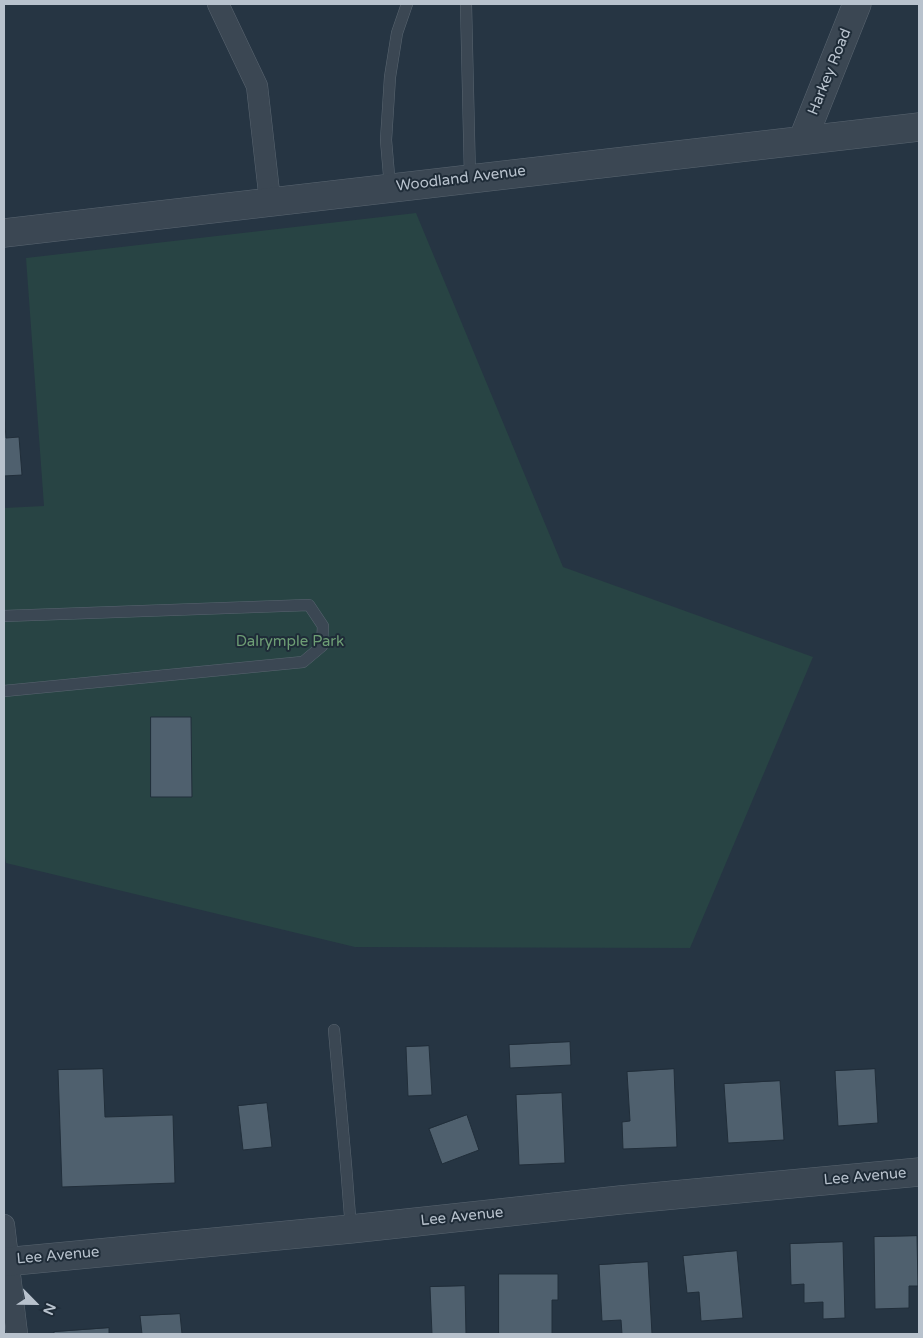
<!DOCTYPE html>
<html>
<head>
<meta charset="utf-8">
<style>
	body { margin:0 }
	#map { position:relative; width:923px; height:1338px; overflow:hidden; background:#263543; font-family:"Varela Round",sans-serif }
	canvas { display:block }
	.frame { position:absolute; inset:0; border:5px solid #b8c2cd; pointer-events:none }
	.north { position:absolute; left:10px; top:1278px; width:50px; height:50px; -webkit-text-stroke:4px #1f2c38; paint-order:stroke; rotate:113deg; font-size:14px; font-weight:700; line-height:20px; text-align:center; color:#b8c2cd }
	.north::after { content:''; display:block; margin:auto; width:18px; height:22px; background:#b8c2cd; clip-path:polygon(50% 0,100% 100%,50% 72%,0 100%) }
</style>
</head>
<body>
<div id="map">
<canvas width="923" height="1338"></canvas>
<div class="frame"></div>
<div class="north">N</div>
</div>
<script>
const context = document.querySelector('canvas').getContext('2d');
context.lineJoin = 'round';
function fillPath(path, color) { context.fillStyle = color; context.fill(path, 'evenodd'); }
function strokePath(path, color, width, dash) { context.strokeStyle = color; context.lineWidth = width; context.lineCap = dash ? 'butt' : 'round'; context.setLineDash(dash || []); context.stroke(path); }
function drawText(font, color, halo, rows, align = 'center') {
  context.font = font + ' "Varela Round",sans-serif'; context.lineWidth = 4; context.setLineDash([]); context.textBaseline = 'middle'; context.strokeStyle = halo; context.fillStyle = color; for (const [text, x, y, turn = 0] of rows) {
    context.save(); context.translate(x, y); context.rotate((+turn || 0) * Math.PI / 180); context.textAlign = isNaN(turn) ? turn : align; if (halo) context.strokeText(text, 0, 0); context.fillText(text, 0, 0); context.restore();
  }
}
fillPath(new Path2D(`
	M416,213L563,567L813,657L690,948L355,947L6,863L4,851V508L44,506L26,258Z`), '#284444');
const building = new Path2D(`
	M4,411L6,438L19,437L22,475L4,476Z
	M151,717H191L192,797H151Z
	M570,1042L571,1065L510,1068L509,1045Z
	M429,1046L432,1095L408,1096L406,1047Z
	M103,1069L105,1117L173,1115L175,1183L62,1187L58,1070Z
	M674,1069L677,1147L623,1149L622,1122L630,1121L627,1072Z
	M875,1069L878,1123L838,1126L835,1071Z
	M780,1081L784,1140L728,1143L724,1084Z
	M562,1093L565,1163L519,1165L516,1095Z
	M267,1103L272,1147L243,1150L238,1106Z
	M467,1115L479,1150L442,1164L429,1129Z
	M917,1236L918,1286H909V1308L875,1309L874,1237Z
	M843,1242L845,1318L823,1319V1302L804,1303V1284L791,1285L790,1244Z
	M737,1251L743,1318L701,1321L699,1292L687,1293L683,1256Z
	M648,1262L652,1334H622L621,1320L602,1321L599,1265Z
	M499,1274H558V1300H552V1334H499Z
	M465,1286L466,1334H432L430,1287Z
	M180,1314L182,1334H142L140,1316Z
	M109,1328V1334H54V1332Z`);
fillPath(building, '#4f606e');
strokePath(building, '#212e3a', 1);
const service = new Path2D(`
	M466,4L470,178
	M390,187L386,140L390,77L397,33L407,4
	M4,616L309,605L323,626L322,646L303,662L4,691
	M334,1030L346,1165L351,1229`);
const minor = new Path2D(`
	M218,4L257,86L270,201
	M4,1225L17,1334`);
const tertiary = new Path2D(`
	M803,139L857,4
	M4,233L919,127
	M4,1262L351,1229L620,1200L919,1172`);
strokePath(service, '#596570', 12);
strokePath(minor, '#596570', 22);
strokePath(tertiary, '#596570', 29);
strokePath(service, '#3b4753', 11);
strokePath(minor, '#3b4753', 21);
strokePath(tertiary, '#3b4753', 28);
drawText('15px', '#b8c2cd', '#1f2c38', [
	["Harkey Road",830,72,-68],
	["Woodland Avenue",461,179,-7],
	["Lee Avenue",865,1177,-5],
	["Lee Avenue",462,1217,-6],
	["Lee Avenue",58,1256,-5]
]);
drawText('15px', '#6e9e75', '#1f2c38', [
	["Dalrymple Park",290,642]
]);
</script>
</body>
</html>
